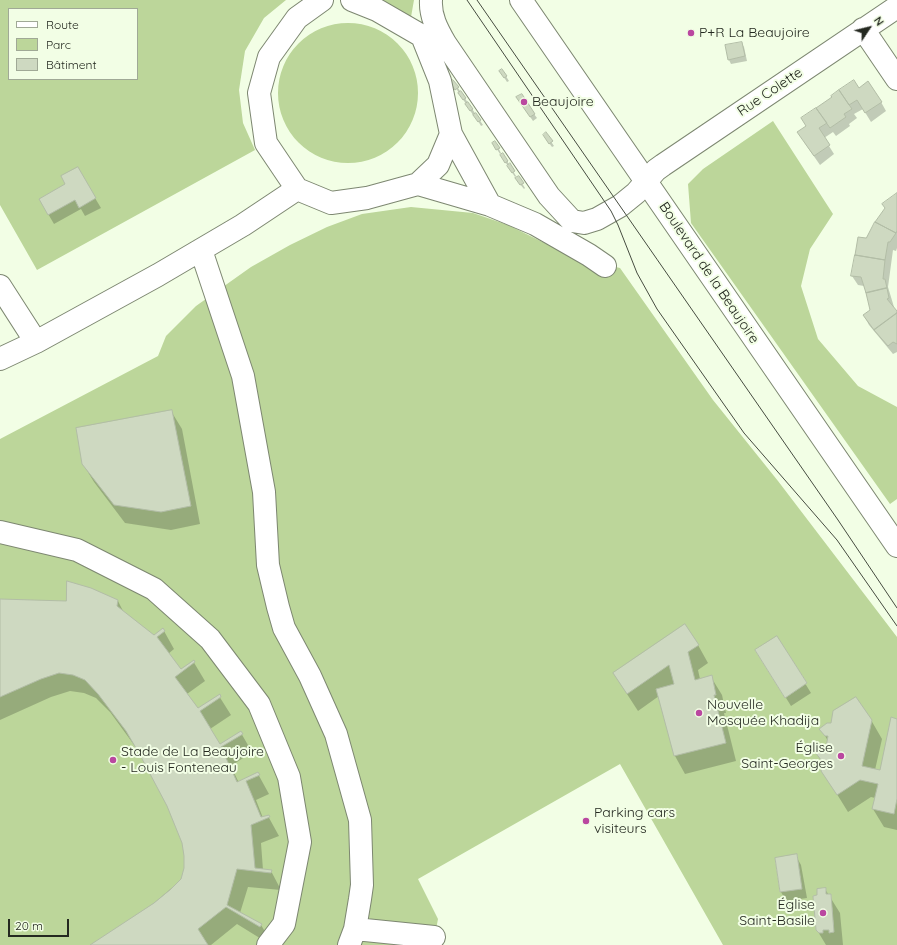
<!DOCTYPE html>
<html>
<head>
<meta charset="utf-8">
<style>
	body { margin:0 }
	#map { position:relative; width:897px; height:945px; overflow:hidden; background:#f2fee5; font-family:Quicksand,sans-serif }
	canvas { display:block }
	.legend { position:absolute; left:8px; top:8px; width:130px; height:72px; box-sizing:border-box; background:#f2fee5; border:1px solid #a0a996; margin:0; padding:5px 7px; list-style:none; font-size:12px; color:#242920 }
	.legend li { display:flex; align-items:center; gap:8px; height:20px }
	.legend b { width:20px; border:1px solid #a0a996 }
	.north { position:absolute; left:849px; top:8px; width:40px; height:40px; -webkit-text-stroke:3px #f2fee5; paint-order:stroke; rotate:55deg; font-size:11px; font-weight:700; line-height:16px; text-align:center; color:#242920 }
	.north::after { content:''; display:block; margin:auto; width:14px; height:18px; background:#242920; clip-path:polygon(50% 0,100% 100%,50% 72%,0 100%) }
	.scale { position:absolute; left:8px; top:919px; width:61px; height:18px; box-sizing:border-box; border:2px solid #242920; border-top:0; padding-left:5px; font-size:12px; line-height:14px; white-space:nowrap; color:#242920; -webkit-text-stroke:3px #f2fee5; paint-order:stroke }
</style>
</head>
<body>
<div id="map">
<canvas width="897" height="945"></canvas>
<ul class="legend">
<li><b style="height:5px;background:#fff"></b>Route</li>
<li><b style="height:11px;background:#bcd69a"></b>Parc</li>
<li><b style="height:11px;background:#ced9c1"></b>Bâtiment</li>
</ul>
<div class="north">N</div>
<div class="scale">20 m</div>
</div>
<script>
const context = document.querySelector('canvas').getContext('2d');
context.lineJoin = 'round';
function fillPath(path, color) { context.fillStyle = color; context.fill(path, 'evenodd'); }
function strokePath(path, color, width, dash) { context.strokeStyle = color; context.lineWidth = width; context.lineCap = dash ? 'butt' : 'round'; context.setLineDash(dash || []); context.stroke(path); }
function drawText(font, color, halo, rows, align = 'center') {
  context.font = font + ' Quicksand,sans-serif'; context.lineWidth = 4; context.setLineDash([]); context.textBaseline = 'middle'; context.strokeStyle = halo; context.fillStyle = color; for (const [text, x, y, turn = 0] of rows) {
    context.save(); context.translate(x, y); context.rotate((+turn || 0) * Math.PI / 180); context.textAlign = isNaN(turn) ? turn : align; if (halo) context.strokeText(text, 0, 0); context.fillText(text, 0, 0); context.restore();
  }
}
fillPath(new Path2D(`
	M0,0H286L264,18L245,51L239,90L243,123L255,150L37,270L0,205ZM9,9H137V79H9Z
	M380,0H414L411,17Z
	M278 93a70 70 0 1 1 140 0a70 70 0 1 1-140 0Z
	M773,121L833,214L810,249L801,286L818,339L858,386L897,407V499L890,504L691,223L688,184L703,169Z
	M411,207L473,213L508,225L571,256L620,268L713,400L778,481L897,637V945H723L620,764L418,879L438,919L433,945H0V439L158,356L166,336L196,306L251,267L290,245L327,227L362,214ZM777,637L807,683L785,698L755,650ZM797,855L802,889L780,892L775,858ZM826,888V894H831L834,932L829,933V930H823V933H819L816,930L813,896L817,895V889Z`), '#bcd69a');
fillPath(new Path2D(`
	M741,43L744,47L747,61L731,64L729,60Z
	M502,70L509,81L507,82L500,71Z
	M452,82L458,88L483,125L481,126L474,114L473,115Z
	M859,89L881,102L886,111L871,122L863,109L854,114L857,118L849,124L850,126L836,136L833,132L824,138L834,154L820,165L804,142Z
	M520,102L534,114L537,118L533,121Z
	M546,134L554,146L552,147L546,139Z
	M495,142L501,153L500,154L493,143Z
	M504,160L507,161L516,176L515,177Z
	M77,168L101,208L85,216L81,209L54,224L40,200L67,184Z
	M518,177L525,188L524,189L519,183Z
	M897,194V248L896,251L893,250L888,287L894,307H893L897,313V352L893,354L869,325L864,316L871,311L864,286L858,285L852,276L866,239Z
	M171,411L182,429L200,524L171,530L125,523L94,482L83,464Z
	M0,600L67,602L118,601L124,613L154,636L164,631L174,649L168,654L181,670L193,661L205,681L187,694L198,709L219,696L231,715L210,729L220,745L241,733L252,752L231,766L239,783L258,774L269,794L256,800L263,818L268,816L279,836L261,843L263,870L271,871L281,890L248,887L240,913L261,925L272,943L271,945L237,924L211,945H92L154,903L181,880L185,868L183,843L168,805L137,749L110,712L96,698L84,693L70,691L51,697L0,720Z
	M777,638L811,693L791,706L762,659Z
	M698,645L708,663L698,670L700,679L711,677L722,695L726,713H724L736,761L685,774L675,756L659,696L638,711L614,674Z
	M871,720L882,739L875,770L881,771L897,720V830L884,827L873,809L875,798L871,797L848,812L822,770L823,764L816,752L827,748L828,741L821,729Z
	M796,856L801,865L807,898L786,901L781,892L776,858Z
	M825,889L840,913L843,945H826L817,930L818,896Z`), '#0003');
const building = new Path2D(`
	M742,42L745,56L728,60L725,45Z
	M502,69L507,76L504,78L499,71Z
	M453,80L459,87L455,90L450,82Z
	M854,80L859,88L868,81L882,102L865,113L857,100L849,105L839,90Z
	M839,90L852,109L844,114L846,117L830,128L816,108L832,97L831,96Z
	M461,91L466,98L463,100L458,93Z
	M522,94L535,114L530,117L516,97Z
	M468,102L473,109L470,111L465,104Z
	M816,108L827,123L819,128L830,145L814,156L797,132L806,126L801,118Z
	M476,113L481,120L478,122L473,115Z
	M546,132L553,141L549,144L543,135Z
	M495,141L500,148L496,150L492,143Z
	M503,153L508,161L505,163L500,155Z
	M510,163L515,171L512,173L507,166Z
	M78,167L96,198L79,208L75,200L48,215L39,199L65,184L61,176Z
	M519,176L524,183L520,185L515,178Z
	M897,193V231L896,233L875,222L885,208L882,204Z
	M875,222L896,233L890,242H888L885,260L855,255L858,237L866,238Z
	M855,255L885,260L883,279H885L887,288L866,293L861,277L851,276Z
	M887,288L889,298L887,299L897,311V313L874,330L863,315L870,310L866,293Z
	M897,313V344L893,342L888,346L874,330Z
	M172,410L191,506L161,512L114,505L82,464L76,428Z
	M67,581L91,588L118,600L117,606L154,635L163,628L165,631L157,637L181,669L194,660L195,662L175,677L198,708L220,694L221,697L200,711L220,744L241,731L243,734L221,747L237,782L258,772L260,775L246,781L261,817L269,815L270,817L251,825L255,868L272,870L271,873L237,869L227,905L262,924L260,927L226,907L198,929L208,945H90L154,903L171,889L181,879L184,868V856L182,843L167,806L140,755L126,731L98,694L85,680L73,675L59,673L41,679L0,697V599L66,601Z
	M685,624L699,645L688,652L695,680L712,675L716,695H714L726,743L674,756L656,689L674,684L669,665L627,694L613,673Z
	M777,636L807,683L785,698L755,650Z
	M856,697L872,720L862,766L880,770L891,717L897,719V799L894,814L872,809L878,784L860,780L837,795L821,771L823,760H821L815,752L822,746L826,747L828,736H825L819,729L827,723H831L833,711Z
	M797,854L802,889L780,892L775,858Z
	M826,888V894H831L834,932L829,933V930H823V933H819L816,930L813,896L817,895V889Z`);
fillPath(building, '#ced9c1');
strokePath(building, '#b2bda6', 1);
const minor = new Path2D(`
	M352,0L377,10L422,36L440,81L451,134L438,165L418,184
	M431,0C430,16 437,29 445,43L549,196L572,221L584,223L597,219L620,206L636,193L656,170L663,165L897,7
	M863,29L897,79
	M451,134L490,205
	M297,189L266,143L259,93L269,57L297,18L322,0
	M201,250L243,376L264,492L268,565L278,607L284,628L310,676L336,734L360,820L362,885L360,899L355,929L349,945
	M0,286L36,342
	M0,359L36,342L158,275L243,225L297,189L331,203L367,198L418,184L490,205L535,224L589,255L605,266
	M0,532L77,550L154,589L210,639L259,704L289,777L300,842L284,924L268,945
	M355,929L434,937`);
const major = new Path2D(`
	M521,0L897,546`);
strokePath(minor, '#7d8771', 24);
strokePath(major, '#7d8771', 24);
strokePath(minor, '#fff', 22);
strokePath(major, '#fff', 22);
strokePath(new Path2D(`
	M467,0L611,211L618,225L637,273L657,309L744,433L837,540L897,626
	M477,0L838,520L897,608`), '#464c40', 1);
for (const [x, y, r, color] of [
	[691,33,4,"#ba47a0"],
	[524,102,4,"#ba47a0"],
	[699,713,4,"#ba47a0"],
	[841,756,4,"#ba47a0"],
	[113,760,4,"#ba47a0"],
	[586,821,4,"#ba47a0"],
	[823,913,4,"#ba47a0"]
]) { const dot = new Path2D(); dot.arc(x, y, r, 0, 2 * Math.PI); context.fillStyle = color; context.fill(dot); strokePath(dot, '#f2fee5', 1.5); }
drawText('14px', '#242920', '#f2fee5', [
	["P+R La Beaujoire",699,33],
	["Beaujoire",532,102],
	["Nouvelle",707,705],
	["Mosquée Khadija",707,721],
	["Église",833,748,"right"],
	["Saint-Georges",833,764,"right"],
	["Stade de La Beaujoire",121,752],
	["- Louis Fonteneau",121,768],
	["Parking cars",594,813],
	["visiteurs",594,829],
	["Église",815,905,"right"],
	["Saint-Basile",815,921,"right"]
], 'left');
drawText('14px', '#242920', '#f2fee5', [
	["Rue Colette",770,92,-34],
	["Boulevard de la Beaujoire",709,273,56]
]);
</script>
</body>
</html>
